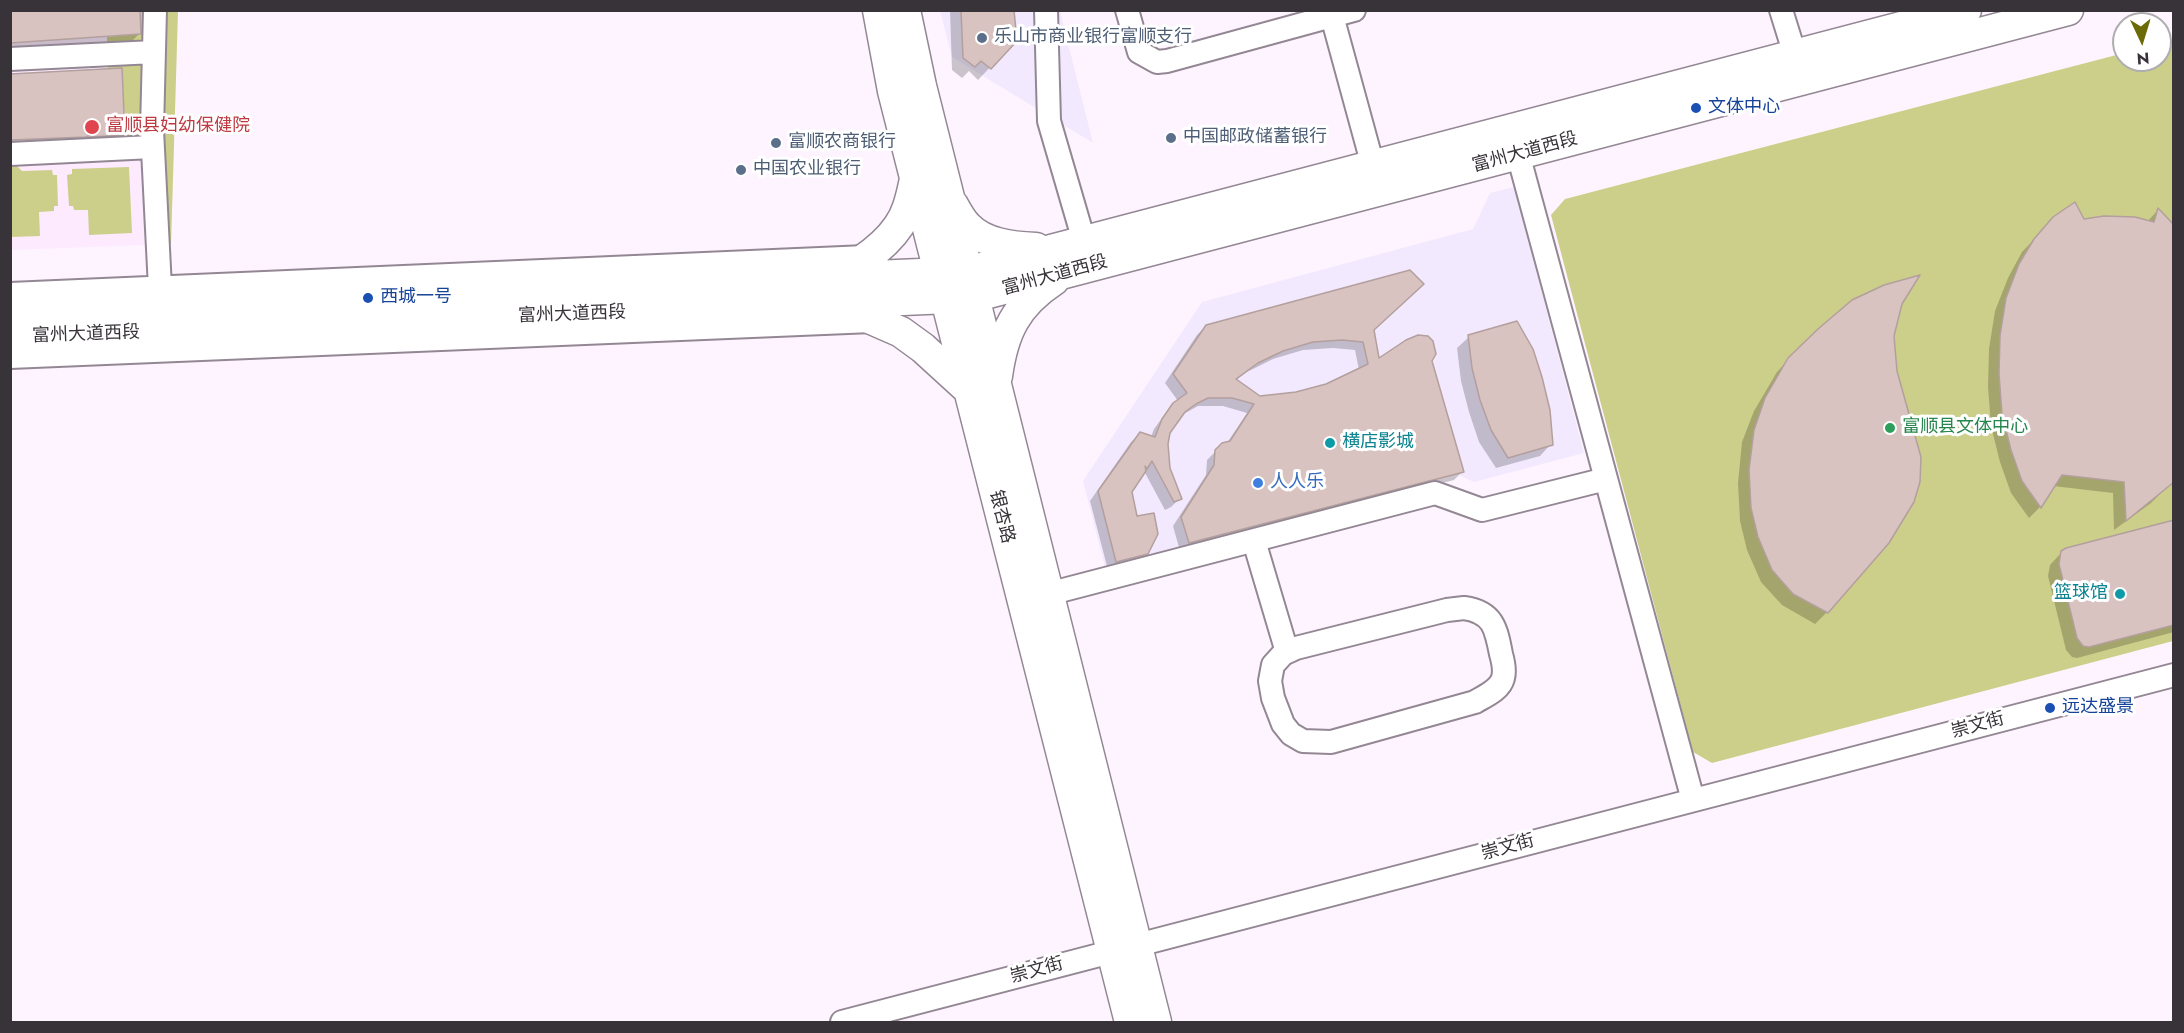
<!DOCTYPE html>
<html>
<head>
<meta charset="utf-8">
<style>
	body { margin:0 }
	#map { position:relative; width:2184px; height:1033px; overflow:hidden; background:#fef4ff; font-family:Jost,sans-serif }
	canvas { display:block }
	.frame { position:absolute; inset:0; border:12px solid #383339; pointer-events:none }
	.north { position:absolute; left:2112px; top:12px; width:60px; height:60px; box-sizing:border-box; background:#fff; border:2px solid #afadb0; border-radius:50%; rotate:176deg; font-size:16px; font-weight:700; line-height:24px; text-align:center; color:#383339 }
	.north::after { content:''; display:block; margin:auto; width:21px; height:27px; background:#6c6a06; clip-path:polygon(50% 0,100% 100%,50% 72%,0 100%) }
</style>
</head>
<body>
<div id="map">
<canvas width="2184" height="1033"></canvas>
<div class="frame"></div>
<div class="north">N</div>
</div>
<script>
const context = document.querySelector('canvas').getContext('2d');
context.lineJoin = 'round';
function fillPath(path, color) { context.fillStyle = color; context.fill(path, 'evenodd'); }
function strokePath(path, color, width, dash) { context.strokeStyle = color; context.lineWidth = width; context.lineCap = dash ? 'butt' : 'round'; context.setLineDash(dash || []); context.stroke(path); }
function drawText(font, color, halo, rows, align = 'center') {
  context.font = font + ' Jost,"Noto Sans SC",sans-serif'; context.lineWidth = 6; context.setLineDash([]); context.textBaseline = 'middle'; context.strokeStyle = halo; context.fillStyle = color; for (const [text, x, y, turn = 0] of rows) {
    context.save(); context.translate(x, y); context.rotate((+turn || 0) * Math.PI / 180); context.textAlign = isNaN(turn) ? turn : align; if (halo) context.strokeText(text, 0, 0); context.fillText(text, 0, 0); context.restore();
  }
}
fillPath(new Path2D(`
	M940,11H1060L1093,143L952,57Z
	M1514,187L1584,453L1474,482L1456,474L1105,567L1083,481L1202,302L1473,229L1490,193Z`), '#f2e9fe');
fillPath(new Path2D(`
	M10,11H178L171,244L11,250Z`), '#fdeafe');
fillPath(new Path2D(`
	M140,11H150L145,41L107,50V37L141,34Z
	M160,11H178L171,244H164Z
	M2173,40V641L1712,763L1693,752L1551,215L1565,199L2124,53V60H2160V44Z
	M108,59L140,63L144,67L143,137L126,140L122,69H108Z
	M10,161H17V166L22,171L52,170L53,175H57L58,206H54V211L39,212L40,236L11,237Z
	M129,167L132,233L89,235L88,210H74L73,206H69L67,175L72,174V169Z`), '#cccf89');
fillPath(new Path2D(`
	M10,10L139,34L128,45L10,52Z
	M950,10H1014L1015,41L978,80L969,71L962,78L952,70Z
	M10,76L124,134L113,145L10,150Z
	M2158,210L2174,480L2151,503L2114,530L2113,493L2053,486L2040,507L2029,518L2011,493L2000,462L1991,426L1988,387L1989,349L1995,311L2008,278L2022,252L2042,231L2083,220L2147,222Z
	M1901,303L1827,612L1815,624L1782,605L1761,582L1747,550L1740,521L1738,483L1742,442L1754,411L1777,372L1789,359Z
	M1206,326L1372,330L1378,360L1430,361L1462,472L1454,480L1180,551L1173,526L1206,475L1207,460L1223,444L1227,443L1247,413L1223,406H1198L1180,416L1169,432L1166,444L1168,469L1180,498L1171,507L1165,510L1144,471L1130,492L1135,518L1147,553L1137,562L1108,570L1090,501L1131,442L1140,434L1151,437L1154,429L1165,414L1178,401L1165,383L1197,335ZM1333,348L1355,350L1359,370L1327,386L1296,394L1259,397L1235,381L1247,372L1273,359L1303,350Z
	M1469,337L1551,444L1540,456L1496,468L1479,442L1469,412L1461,381L1457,348Z
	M2174,523V632L2077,658L2072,657L2066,650L2048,576L2050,565L2062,552Z`), '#0003');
const building = new Path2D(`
	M10,10H140L141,34L10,43Z
	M961,10H1014L1017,41L991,69L981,61L975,67L963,58Z
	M122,68L125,135L90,137V135L86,137L10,140V74Z
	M2075,202L2084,219L2104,216L2135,217L2154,222L2158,208L2174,225V482L2126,521L2124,482L2062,475L2041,508L2022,481L2011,450L2002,414L1999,374L2000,336L2006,298L2019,264L2034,239L2053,217Z
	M1410,270L1424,284L1374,330L1379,358L1406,340L1418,335L1428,336L1433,341L1436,354L1432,361L1464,472L1189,543L1181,517L1214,465L1215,450L1222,443L1230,441L1254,404L1232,398H1208L1196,404L1185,412L1170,433L1168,444L1170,468L1182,499L1174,502L1152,461L1147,469L1145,466L1146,471L1132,492L1137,516L1154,513L1158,534L1148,554L1116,562L1098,491L1140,432L1155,437L1162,419L1173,403L1187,393L1173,374L1206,325ZM1342,340L1363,342L1368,364L1326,384L1296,392L1260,396L1236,379L1258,363L1283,351L1313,342Z
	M1920,275L1902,304L1894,336L1897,371L1921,457L1920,482L1914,502L1889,543L1828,613L1793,594L1772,570L1758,537L1751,508L1749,470L1754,430L1765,398L1788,358L1818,329L1852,300L1884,285Z
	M1517,321L1533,349L1542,377L1550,410L1553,445L1508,458L1491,430L1480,400L1472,368L1468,335Z
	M2174,520V625L2089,647L2083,646L2077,638L2059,564L2061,551L2066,548Z`);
fillPath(building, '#d8c3c1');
strokePath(building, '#b39f9d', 1.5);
const minor = new Path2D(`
	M155,10L152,130L160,288
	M1046,10L1049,121L1084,241
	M1127,10L1139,52L1157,62L1167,61L1354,10
	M1781,10L1795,55
	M1332,16L1373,166
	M10,59L154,52
	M10,154L152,147
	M1518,154L1693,800
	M10,294L866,257
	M10,357L872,321
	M1254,541L1287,652
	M1048,594L1435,493L1482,510L1606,479
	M1464,608C1493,612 1496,628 1501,654C1503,661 1505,671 1503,678C1500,690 1485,696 1475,702L1331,742L1303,741L1291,734L1283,724L1273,698L1270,681L1273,665L1283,654L1296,648L1447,610Z
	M842,1022L2174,675`);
const major = new Path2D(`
	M878,10L893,91L1130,1022
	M905,10L921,86L1156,1022
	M953,205C957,212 961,220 967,226C984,244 1012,247 1036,248
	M835,277C863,262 898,239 908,207C911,198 913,189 915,179
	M846,308L901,332L923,348L969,390
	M10,313L967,272L1966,10
	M10,338L973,297L2068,10
	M997,376C1003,332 1016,305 1054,280`);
strokePath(minor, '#938794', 26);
strokePath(major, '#938794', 33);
strokePath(minor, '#fff', 22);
strokePath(major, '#fff', 30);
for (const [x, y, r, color] of [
	[982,38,6,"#5c6f8a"],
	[1696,108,6,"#1a4fb4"],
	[92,127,8,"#e0444e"],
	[1171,138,6,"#5c6f8a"],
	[776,143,6,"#5c6f8a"],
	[741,170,6,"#5c6f8a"],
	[368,298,6,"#1a4fb4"],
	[1890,428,6,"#2e9e5b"],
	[1330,443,6,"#0f9aa8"],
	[1258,483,6,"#3f7fe0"],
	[2120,594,6,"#0f9aa8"],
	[2050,708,6,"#1a4fb4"]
]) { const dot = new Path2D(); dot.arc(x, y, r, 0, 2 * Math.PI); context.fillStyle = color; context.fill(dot); strokePath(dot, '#fff', 2); }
drawText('18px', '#4e5e75', '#fff', [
	["乐山市商业银行富顺支行",994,38],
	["中国邮政储蓄银行",1183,138],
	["富顺农商银行",788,143],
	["中国农业银行",753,170]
], 'left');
drawText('18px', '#164399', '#fff', [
	["文体中心",1708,108],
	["西城一号",380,298],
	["远达盛景",2062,708]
], 'left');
drawText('18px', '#be3a42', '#fff', [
	["富顺县妇幼保健院",106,127]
], 'left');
drawText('18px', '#383339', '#fff', [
	["富州大道西段",1525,153,-15],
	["富州大道西段",1055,276,-15],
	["富州大道西段",572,315,-2],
	["富州大道西段",86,335,-2],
	["银杏路",1001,517,76],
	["崇文街",1978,726,-15],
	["崇文街",1508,848,-15],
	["崇文街",1037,971,-15]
]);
drawText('18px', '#27864d', '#fff', [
	["富顺县文体中心",1902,428]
], 'left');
drawText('18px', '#0d838f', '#fff', [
	["横店影城",1342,443],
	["篮球馆",2108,594,"right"]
], 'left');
drawText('18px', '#366cbe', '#fff', [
	["人人乐",1270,483]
], 'left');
</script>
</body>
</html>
